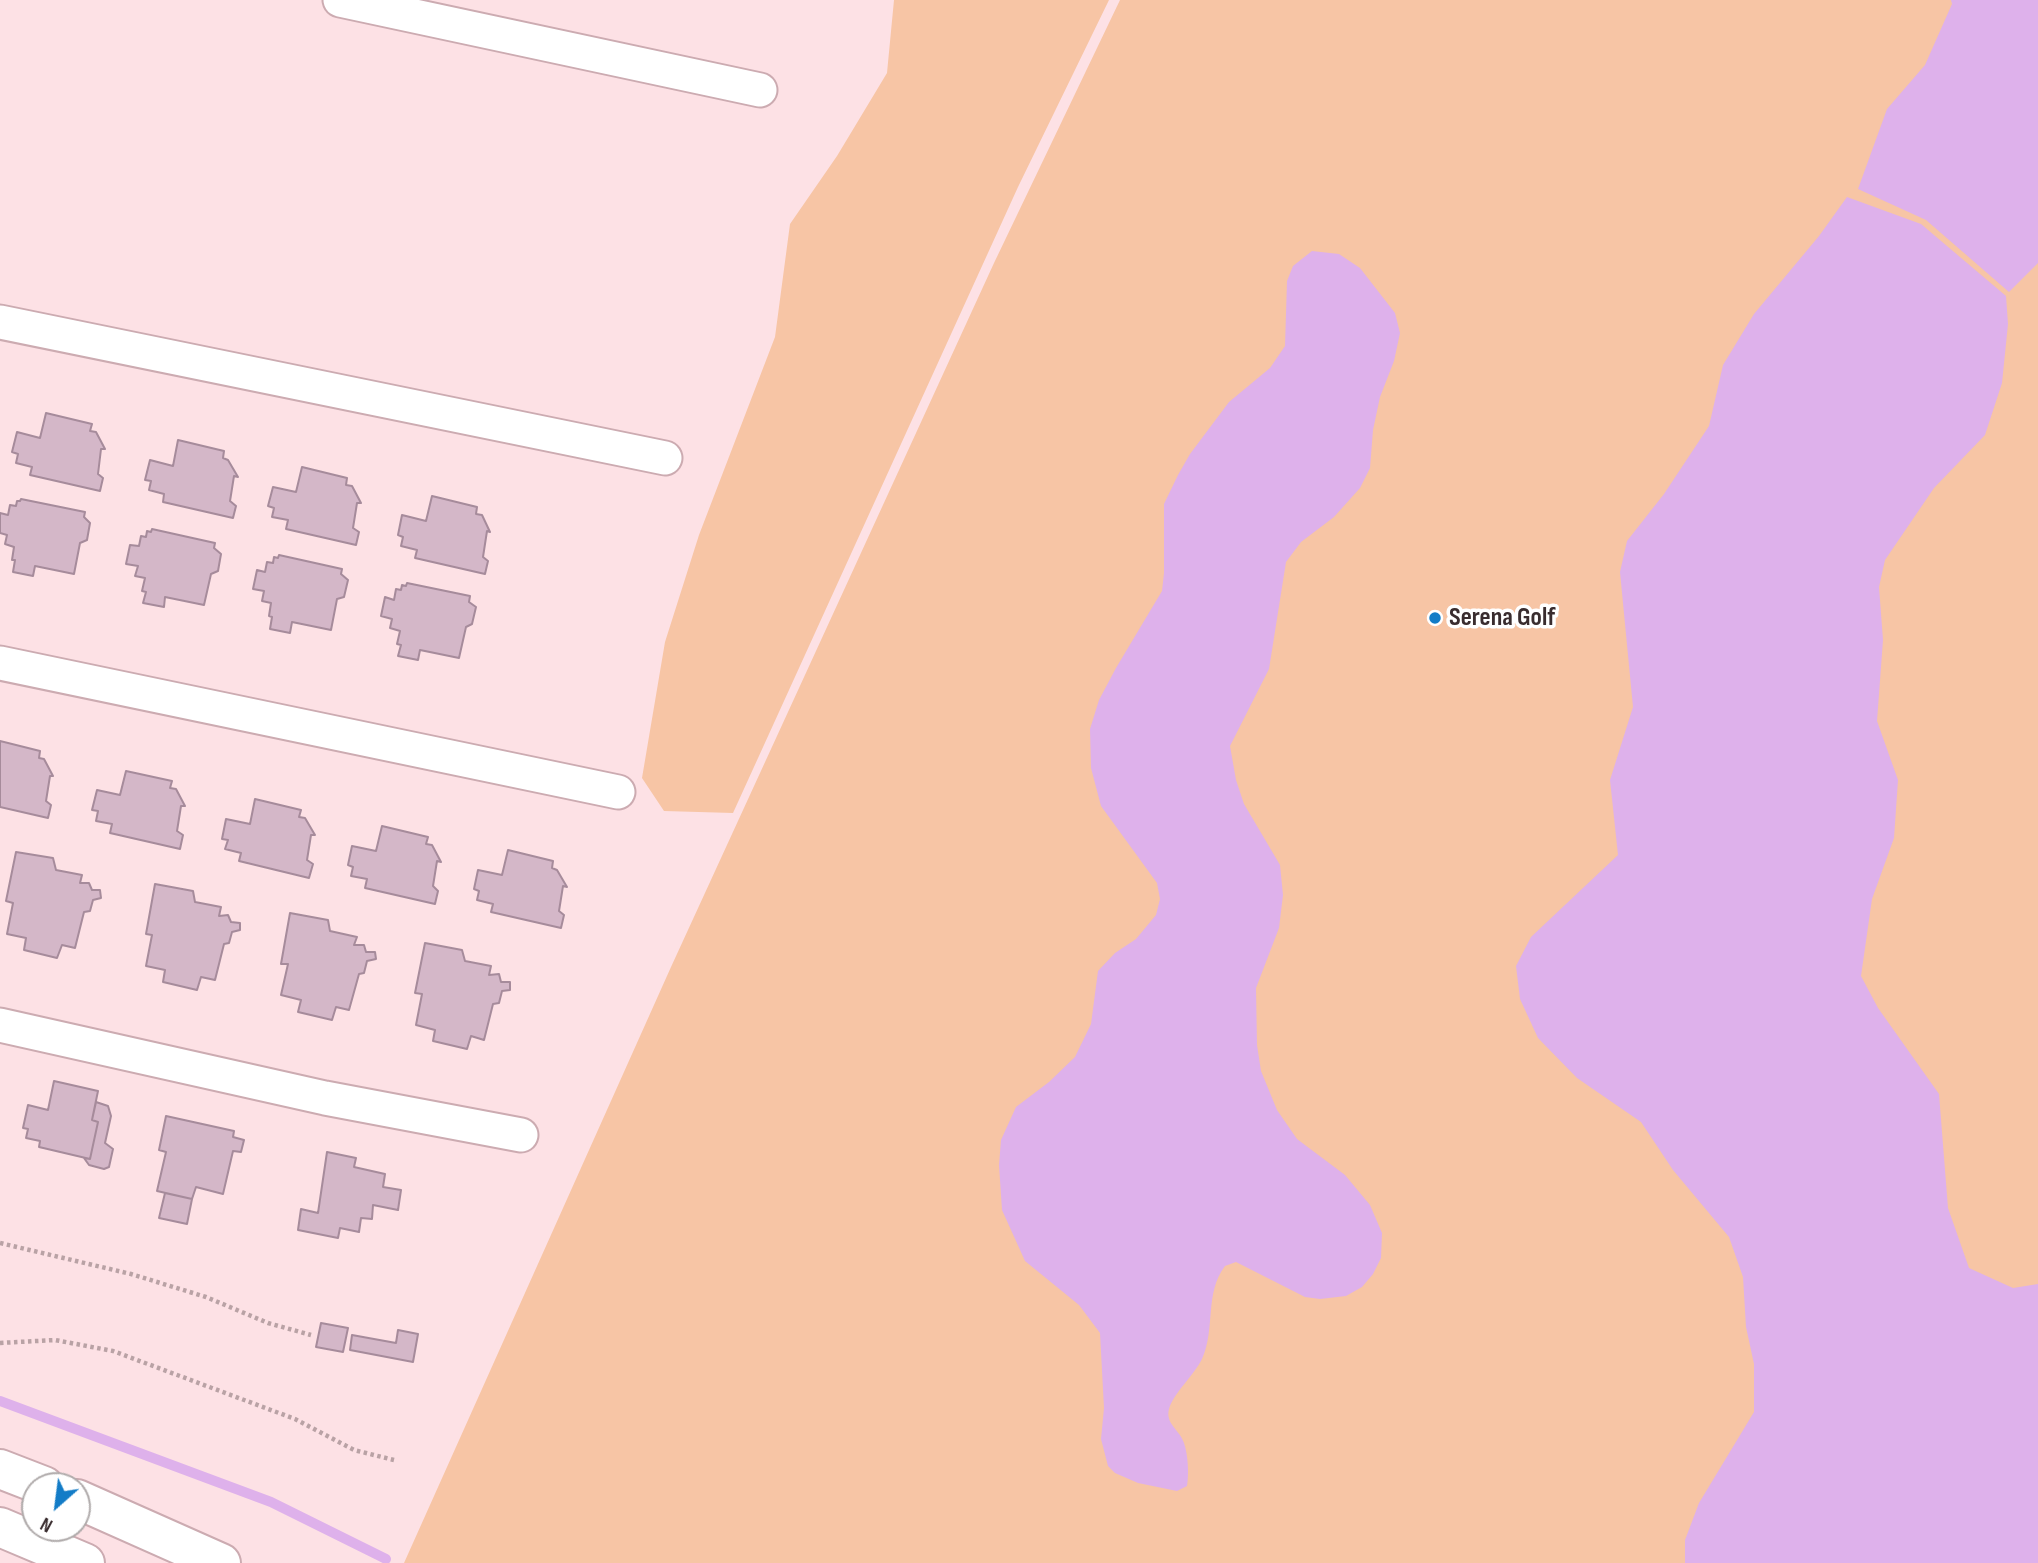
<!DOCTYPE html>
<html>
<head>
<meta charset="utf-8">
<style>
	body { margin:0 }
	#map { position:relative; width:2038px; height:1563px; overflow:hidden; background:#fde1e5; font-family:"Sofia Sans Condensed",sans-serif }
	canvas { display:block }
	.north { position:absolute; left:21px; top:1472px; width:70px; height:70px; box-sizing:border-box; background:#fff; border:2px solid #b0abab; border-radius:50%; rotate:208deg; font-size:19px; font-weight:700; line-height:28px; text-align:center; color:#392c2e }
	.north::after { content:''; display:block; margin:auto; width:24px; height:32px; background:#137cc7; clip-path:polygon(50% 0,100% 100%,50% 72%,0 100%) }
</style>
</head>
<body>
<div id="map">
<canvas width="2038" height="1563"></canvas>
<div class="north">N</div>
</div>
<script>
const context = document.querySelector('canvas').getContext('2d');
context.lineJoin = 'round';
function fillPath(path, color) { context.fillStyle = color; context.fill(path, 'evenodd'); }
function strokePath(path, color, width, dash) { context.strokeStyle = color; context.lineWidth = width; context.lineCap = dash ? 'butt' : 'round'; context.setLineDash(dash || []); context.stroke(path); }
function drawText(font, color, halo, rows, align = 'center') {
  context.font = font + ' "Sofia Sans Condensed",sans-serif'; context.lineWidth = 7; context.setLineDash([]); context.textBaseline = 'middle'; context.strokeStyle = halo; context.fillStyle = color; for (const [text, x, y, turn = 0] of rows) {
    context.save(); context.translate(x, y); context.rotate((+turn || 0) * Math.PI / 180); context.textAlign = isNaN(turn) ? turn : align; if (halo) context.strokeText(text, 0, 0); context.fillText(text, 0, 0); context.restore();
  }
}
fillPath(new Path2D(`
	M894,0H1109L1018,187L733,813L664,811L642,778L665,642L699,535L775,337L790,224L837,156L887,73Z
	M1120,0H2038V1563H404L671,967L994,263Z`), '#f7c5a5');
fillPath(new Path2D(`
	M1951,0H2038V263L2009,292L1926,220L1858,189L1887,109L1925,65L1952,4Z
	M1847,197L1921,224L2006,296L2008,324L2002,383L1985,435L1934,488L1885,560L1879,587L1883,640L1877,721L1898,780L1894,838L1872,899L1861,976L1878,1008L1939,1094L1948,1208L1969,1268L2013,1288L2038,1284V1563H1685V1540L1699,1503L1754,1412V1364L1746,1327L1743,1277L1729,1237L1673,1170L1641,1122L1577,1078L1538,1038L1520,999L1516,966L1531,937L1618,855L1610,780L1633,707L1620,572L1627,541L1664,494L1709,426L1723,365L1754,314L1819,236Z
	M1312,251L1339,254L1360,268L1395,313L1400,333L1394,361L1380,397L1373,430L1370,468L1360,488L1334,517L1301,542L1286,562L1269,669L1230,746L1236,780L1244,804L1280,865L1283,895L1279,928L1256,988L1257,1045L1261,1071L1277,1110L1297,1139L1345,1175L1370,1205L1382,1233L1381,1258L1373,1274L1362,1287L1346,1296L1320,1299L1305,1297L1236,1262L1225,1266C1204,1294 1216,1328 1202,1359C1194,1375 1173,1394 1169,1409C1165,1424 1180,1430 1184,1443C1188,1455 1189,1473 1187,1486L1177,1491L1138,1483L1115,1473L1108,1466L1101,1439L1104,1408L1100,1333L1079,1305L1025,1261L1002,1210L999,1165L1001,1140L1016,1107L1049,1082L1075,1057L1091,1024L1098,971L1115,953L1136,939L1156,915L1160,899L1157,883L1101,806L1091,768L1090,729L1099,700L1116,668L1162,591L1164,573V504L1178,475L1190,454L1229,402L1270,368L1285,346L1287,281L1293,266Z`), '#deb1eb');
strokePath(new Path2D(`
	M0,1401L271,1502L386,1559`), '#deb1eb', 10);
const building = new Path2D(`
	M46,413L92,424L90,431L96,432L105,449H101L98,474L103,478L100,491L30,475L32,467L16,463L18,454L12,452L17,432L40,438Z
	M178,440L224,451L223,458L228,460L238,477L234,476L230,501L236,506L233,518L163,502L164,494L149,490L151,481L145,480L150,460L173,466Z
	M302,467L347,478L346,485L352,486L361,503H357L353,528L359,532L356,545L286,529L288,520L272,517L274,508L268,506L273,487L296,492Z
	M432,496L477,507L476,514L482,515L490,532L487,531L483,557L488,561L485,574L415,558L417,550L401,546L403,537L398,535L402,515L426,521Z
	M21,499L85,512L84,517L90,523L87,540L80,543L74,574L35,566L33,576L13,572L15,560H12L14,547L5,544L7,535L0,533V513L8,515L10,505L16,506L17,501H20Z
	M152,529L215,543L214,548L221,554L218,571L211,574L204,605L165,597L164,607L143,603L146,592L142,591L145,578L135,576L138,566L126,564L130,545L139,546L141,536L146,537L147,531L151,532Z
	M279,555L342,569L341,574L348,580L344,597L337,599L331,630L292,622L290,633L270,629L272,617L269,616L271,603L262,601L264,591L253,589L257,570L265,572L267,562L273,563L274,557L278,558Z
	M407,583L470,596L469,602L476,607L472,624L466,627L459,658L420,650L418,660L398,656L401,645L397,644L400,631L390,628L392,619L381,616L385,597L394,600L396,589L401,590L402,585L406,586Z
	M0,741L40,751L39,758L44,759L53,776H50L46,801L51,805L48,818L0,807Z
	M126,771L172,781L170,788L176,789L185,806H181L177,831L183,835L180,849L110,833L112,824L96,821L98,811L92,810L97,790L120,795Z
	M255,799L301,810L299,817L305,818L315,835H311L307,860L313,864L309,878L239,861L241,853L225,849L228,840L222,839L226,819L250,824Z
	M382,826L428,837L426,844L432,845L441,862L437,861L433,886L438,891L435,904L365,888L367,879L351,876L353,867L348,865L352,846L376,851Z
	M508,850L553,861L552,868L557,870L567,887L563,886L559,911L564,915L561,928L491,912L493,904L477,900L479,891L474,889L478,870L502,875Z
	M16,852L53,858L56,870L82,875L80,883H89L92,890H100L101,898L93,900L90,911L84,912L75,948L62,945L57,958L24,950L26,938L7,934L13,903L6,901Z
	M155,884L193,891L195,902L221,907L219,916L228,915L231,922L240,923V930L232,932L229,943L224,944L215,980L201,977L197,990L163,982L165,970L146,966L152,935L146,934Z
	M290,913L328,920L330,931L357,937L354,945H364L366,952H375L376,959L367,961L364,973L359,974L349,1010L336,1007L332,1020L298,1012L301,1000L281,995L288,964H281Z
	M425,943L462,950L465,961L491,966L489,975L499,974L501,982H510V990L502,991L499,1003L493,1004L484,1040L471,1036L467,1049L433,1041L435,1030L416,1025L422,994L415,993Z
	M54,1081L98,1091L92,1120L98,1122L90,1159L39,1147L40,1141L26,1138L28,1129L23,1128L28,1105L48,1110Z
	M96,1102L108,1106L111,1116L105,1143L113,1149L109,1167L104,1169L89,1165L84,1158L90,1159L98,1122L92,1120Z
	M166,1116L234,1131L233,1137L244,1140L241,1152L233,1151L223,1194L196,1187L192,1199L157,1191L166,1152L159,1150Z
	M327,1152L356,1158L354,1167L385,1174L383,1187L401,1190L398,1210L373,1205L372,1219L361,1218L359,1232L340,1228L338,1238L298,1230L301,1209L318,1213Z
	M165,1193L192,1199L187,1224L159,1218Z
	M321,1323L348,1328L343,1352L316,1347Z
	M398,1330L418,1334L413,1362L350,1350L352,1335L396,1343Z`);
fillPath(building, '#d4b7c8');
strokePath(building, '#a68b9b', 2);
const street = new Path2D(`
	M340,0L760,90
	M0,322L665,458
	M0,663L618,792
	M0,1025L325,1098L521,1135`);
const highway = new Path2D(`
	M0,1469L44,1486
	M77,1499L221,1563
	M0,1527L85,1563`);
strokePath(street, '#ccabb1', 37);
strokePath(highway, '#ccabb1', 42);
strokePath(new Path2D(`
	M0,1243L131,1274L206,1297L268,1323L311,1335
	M0,1343L55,1340L113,1351L295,1419L354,1450L394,1460`), '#b9a2a5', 4.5, [3.5, 3.5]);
strokePath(street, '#fff', 33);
strokePath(highway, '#fff', 38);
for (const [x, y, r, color] of [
	[1435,618,7,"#137cc7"]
]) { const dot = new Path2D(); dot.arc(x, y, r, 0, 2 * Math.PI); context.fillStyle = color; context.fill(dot); strokePath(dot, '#fff', 2.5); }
drawText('bold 26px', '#392c2e', '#fff', [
	["Serena Golf",1449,618]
], 'left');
</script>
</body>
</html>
